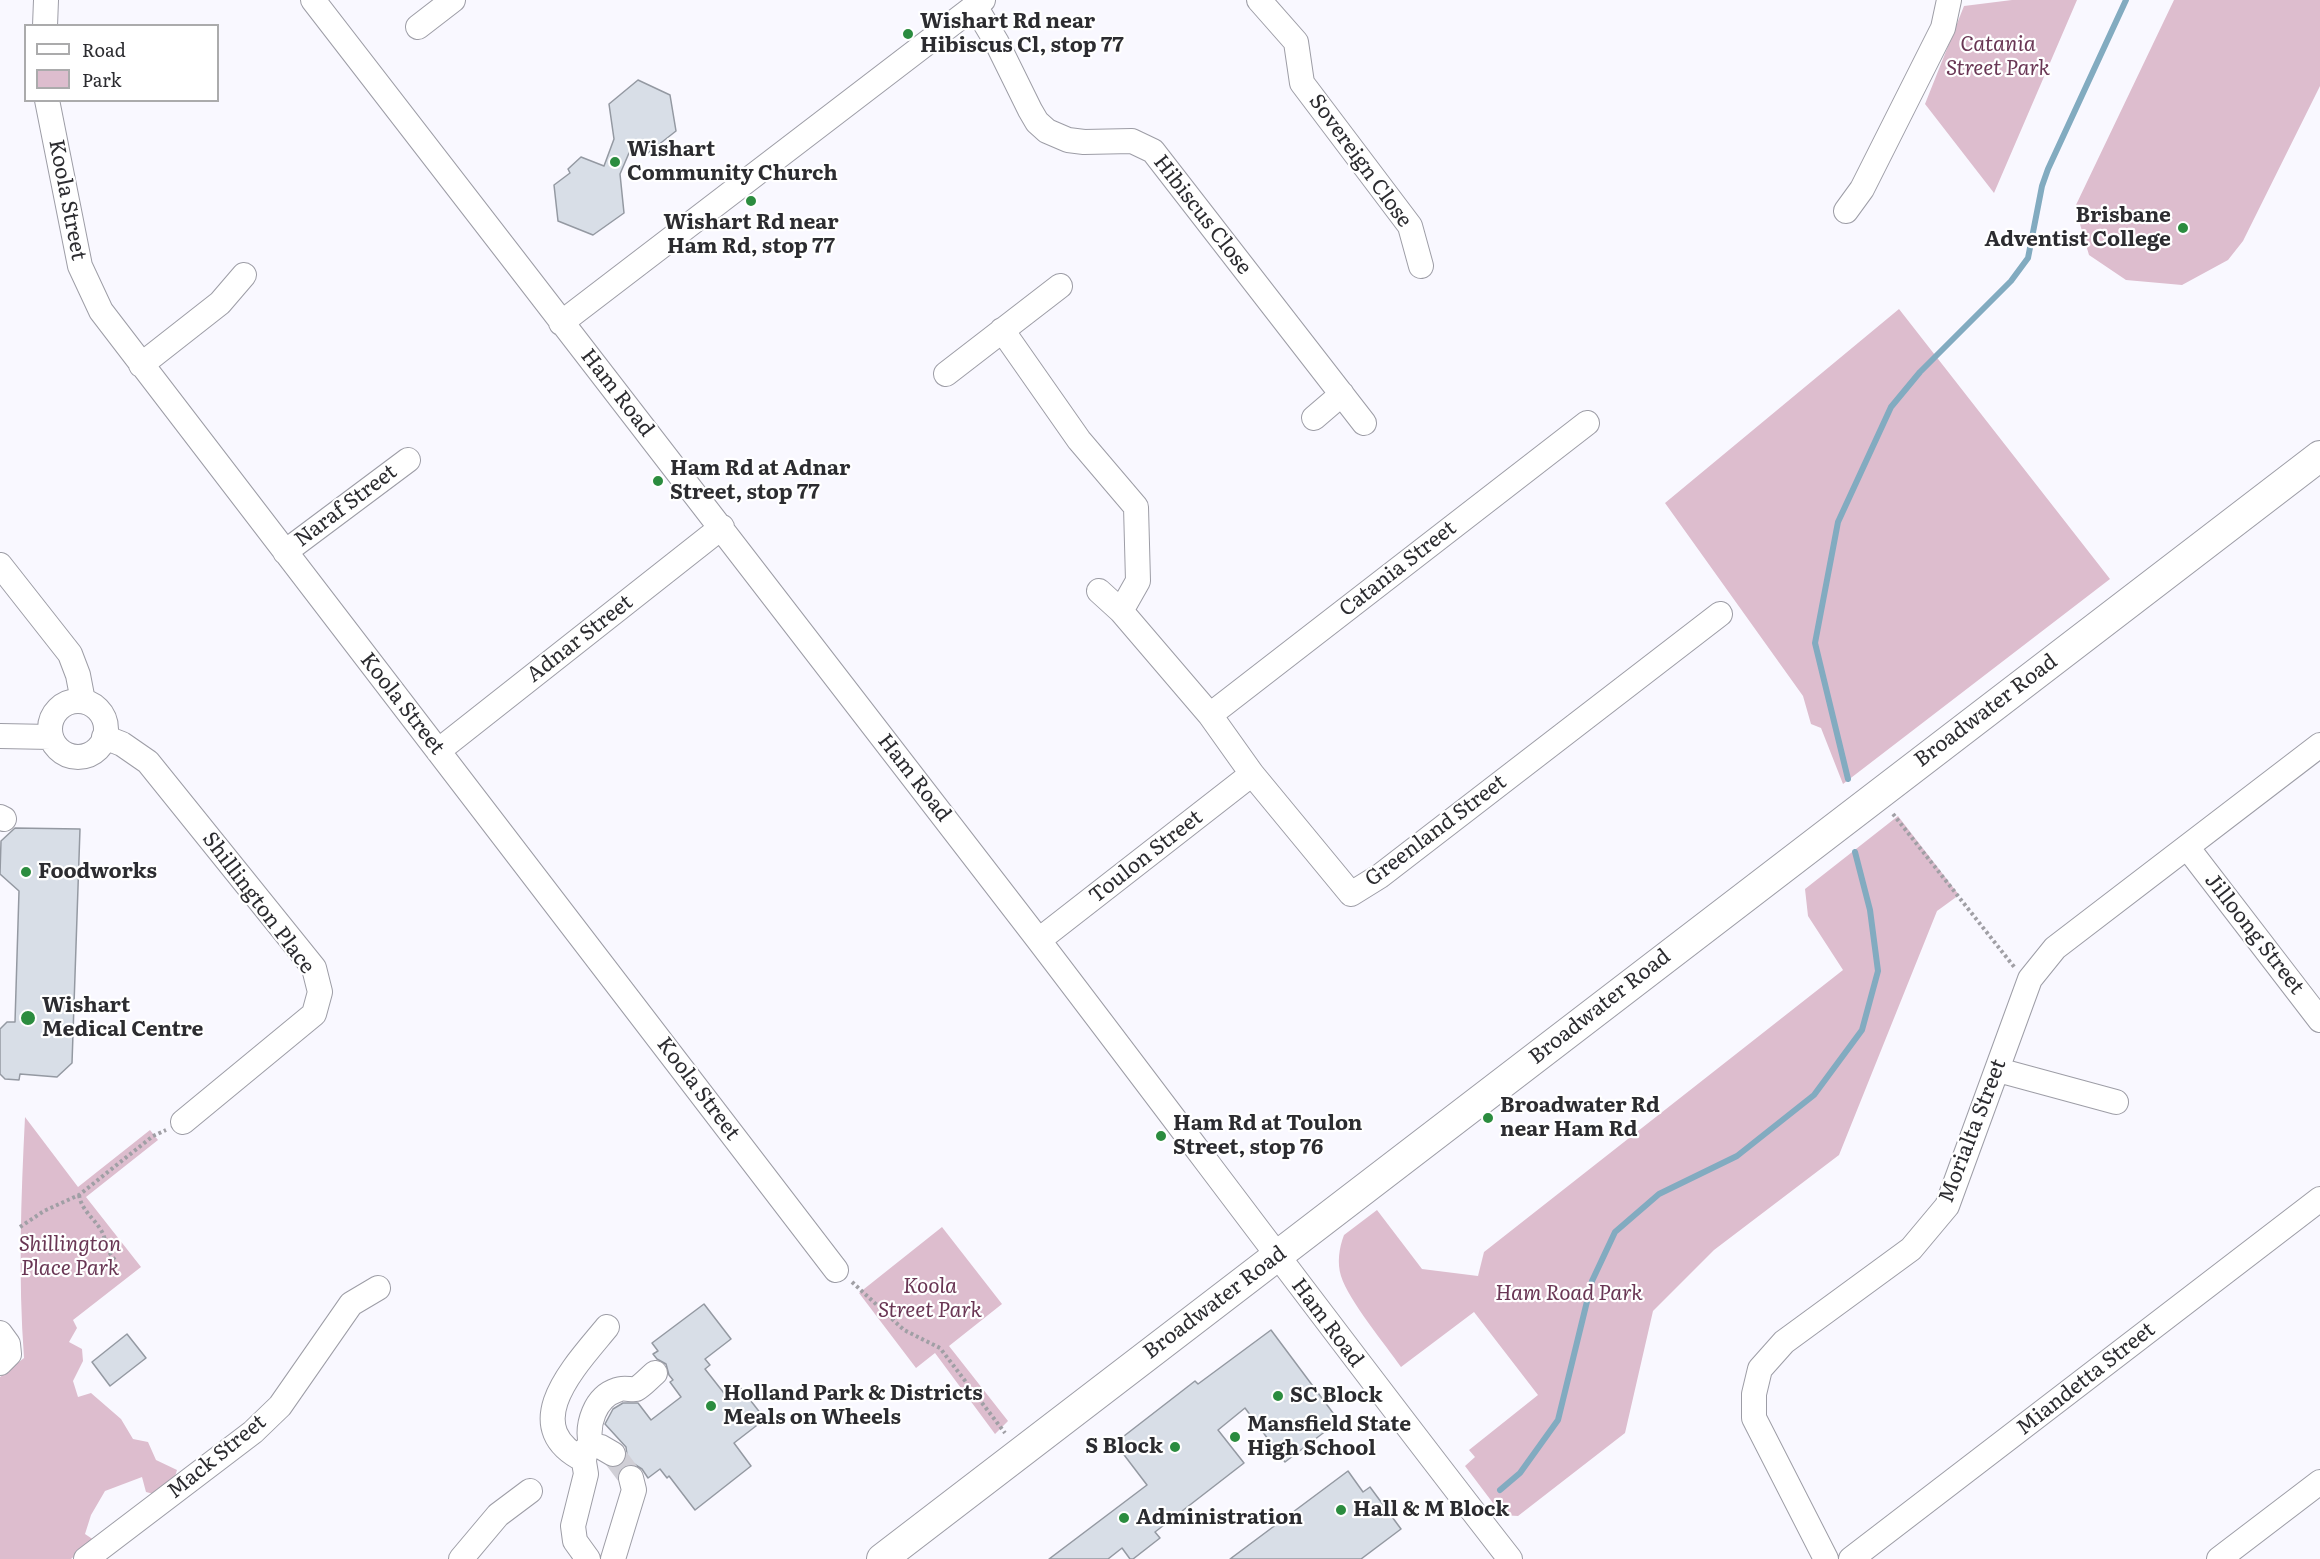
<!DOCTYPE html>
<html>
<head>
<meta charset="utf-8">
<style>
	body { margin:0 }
	#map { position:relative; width:2320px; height:1559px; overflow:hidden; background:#f9f8ff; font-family:Literata,serif }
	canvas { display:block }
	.legend { position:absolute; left:24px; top:24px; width:195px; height:78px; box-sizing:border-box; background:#fff; border:2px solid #ababac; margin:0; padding:8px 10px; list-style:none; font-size:18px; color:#2c2c30 }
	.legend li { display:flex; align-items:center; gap:12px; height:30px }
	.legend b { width:30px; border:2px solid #ababac }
</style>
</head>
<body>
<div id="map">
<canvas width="2320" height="1559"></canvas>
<ul class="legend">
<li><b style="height:8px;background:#fff"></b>Road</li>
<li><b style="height:16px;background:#ddbdce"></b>Park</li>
</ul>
</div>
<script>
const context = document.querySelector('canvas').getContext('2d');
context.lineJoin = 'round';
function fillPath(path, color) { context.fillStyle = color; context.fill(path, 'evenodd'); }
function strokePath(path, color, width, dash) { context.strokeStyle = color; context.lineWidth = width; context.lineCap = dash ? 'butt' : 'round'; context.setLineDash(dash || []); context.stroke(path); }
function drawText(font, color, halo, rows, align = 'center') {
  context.font = font + ' Literata,serif'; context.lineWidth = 4.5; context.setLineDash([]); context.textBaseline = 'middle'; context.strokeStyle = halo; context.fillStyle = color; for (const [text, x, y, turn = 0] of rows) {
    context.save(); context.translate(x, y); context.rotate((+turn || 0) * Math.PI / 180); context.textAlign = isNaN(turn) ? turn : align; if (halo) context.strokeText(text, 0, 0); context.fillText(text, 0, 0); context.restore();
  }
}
fillPath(new Path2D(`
	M2012,0H2077L1994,193L1925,104L1964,6Z
	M2174,0H2320V86L2243,241L2228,260L2182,285L2126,280L2089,255L2075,207Z
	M1899,309L2110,579L1843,784L1821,728L1811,724L1803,696L1665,503Z
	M1898,816L1959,895L1937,911L1839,1155L1714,1250L1653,1311L1625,1433L1518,1516L1502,1515L1465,1466L1475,1457L1469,1450L1538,1395L1474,1312L1401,1367C1385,1344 1349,1301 1341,1276C1337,1263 1339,1248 1344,1235L1377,1210L1422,1269L1478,1276L1484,1252L1843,970L1808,916L1805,889Z
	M25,1117L78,1187L150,1130L158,1140L86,1197L141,1267L73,1320L77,1328L69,1342L82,1349L83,1361L73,1381L78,1397L91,1393L121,1419L133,1439L148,1442L156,1460L177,1470L173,1483L161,1496L146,1492L142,1477L105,1491L91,1515L85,1534L94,1540L71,1559H0V1377L24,1358C18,1277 21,1197 25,1117Z
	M942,1227L1002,1304L949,1346L1008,1421L995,1434L935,1353L916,1368L859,1293Z`), '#ddbdce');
strokePath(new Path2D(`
	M1848,779L1815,643L1838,522L1891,407L1920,372L2011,281L2028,258L2042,186L2048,169L2126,0
	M1500,1490L1520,1473L1558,1420L1592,1281L1615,1232L1659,1194L1737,1156L1814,1095L1862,1030L1878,971L1870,910L1855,852`), '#82abc0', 6);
const building = new Path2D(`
	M638,80L670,95L676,131L648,153L632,146L620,174L624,213L593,235L558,221L554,185L570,173L568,169L581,157L604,166L614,139L609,104Z
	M15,828L80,829L72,1063L57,1077L20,1074L19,1080L5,1079L0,1074V1029L7,1022H15L19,891L0,874L1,841Z
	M704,1304L731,1339L705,1359L710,1365L705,1369L727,1397L740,1387L765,1419L734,1443L751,1466L695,1510L669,1476L667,1478L660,1469L648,1478L642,1469L634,1464H627L619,1471L617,1467L625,1462L627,1455L626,1447L605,1424L613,1409L623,1403H638L651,1420L681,1397L670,1382L673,1380L669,1375L666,1364L657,1359L653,1354L658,1351L652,1343Z
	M1271,1330L1339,1421L1285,1462L1245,1408L1218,1430L1244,1463L1155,1532L1160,1538L1133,1559H1130L1122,1548L1108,1559H1049L1147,1485L1115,1443L1195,1381L1198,1384Z
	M127,1334L146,1358L110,1386L92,1362Z
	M1348,1471L1363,1492L1370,1487L1401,1529L1361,1559H1230Z`);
fillPath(building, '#d8dee7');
strokePath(building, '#9499a2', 1.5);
strokePath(new Path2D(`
	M613,1454L631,1478`), '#d0cfd6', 24, [24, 12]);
const minor = new Path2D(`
	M313,0C554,313 798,624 1037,938C1195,1145 1350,1354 1510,1559
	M1259,0L1296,42L1302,83L1410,226L1421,266
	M975,6L997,43L1030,110L1037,122L1047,131L1068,140L1084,142L1132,141L1153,151L1364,423
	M45,26L46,0
	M418,27L453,0
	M47,100L80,266L101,311L836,1270
	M1846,211L1862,189L1943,28L1949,0
	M561,323L983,0
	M1002,330L1079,440L1136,507L1138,581L1121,611
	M141,365L220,303L244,275
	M946,374L1060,286
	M1314,418L1342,394
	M285,552L408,460
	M0,565L70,654L78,675L83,701
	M1099,591L1121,611L1210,715L1252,774L1351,894L1380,876L1720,614
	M50 729a28 28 0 1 1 56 0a28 28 0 1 1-56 0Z
	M1210,715L1587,423
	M0,736L51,737
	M104,737L122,744L148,762L314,968L320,992L314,1014L183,1122
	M438,751L722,527
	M0,817L4,819
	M2187,847L2320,1020
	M1039,940L1252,774
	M1998,1070L2116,1102
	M0,1333L8,1344L9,1354L0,1363
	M591,1445C586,1425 595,1397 617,1390C623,1387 631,1390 636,1389C642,1386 649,1378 655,1373
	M584,1460C515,1426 577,1364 607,1327
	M86,1559L253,1432L280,1406L351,1304L378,1288
	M461,1559L498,1515L530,1491
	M588,1559L575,1541L573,1526L586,1474L584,1462L585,1450L591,1445L601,1447L613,1454
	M613,1559L634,1490L631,1478
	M1826,1559L1754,1418V1394L1760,1369L1784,1342L1911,1249L1947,1206L2030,979L2055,948L2320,745
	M1851,1559L2320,1199
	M2219,1559L2320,1482`);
const major = new Path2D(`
	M882,1559L2320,456`);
strokePath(minor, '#9d9da6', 26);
strokePath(major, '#9d9da6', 32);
strokePath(new Path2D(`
	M1893,814L2015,968
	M79,1195C82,1211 93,1217 101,1230C107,1240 106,1251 115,1260
	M20,1227L44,1211L79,1195L153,1136L166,1130
	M852,1282L904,1330L940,1348L1005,1433`), '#a09fa5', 4, [3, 3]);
strokePath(minor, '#fff', 24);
strokePath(major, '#fff', 30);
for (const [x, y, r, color] of [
	[908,34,6,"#2b8c3f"],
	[615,162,6,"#2b8c3f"],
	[751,201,6,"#2b8c3f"],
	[2183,228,6,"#2b8c3f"],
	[658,481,6,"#2b8c3f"],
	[26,872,6,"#2b8c3f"],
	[28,1018,8,"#2b8c3f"],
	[1488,1118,6,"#2b8c3f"],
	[1161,1136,6,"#2b8c3f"],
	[1278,1396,6,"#2b8c3f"],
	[711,1406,6,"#2b8c3f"],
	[1235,1437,6,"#2b8c3f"],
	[1175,1447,6,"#2b8c3f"],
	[1341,1510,6,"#2b8c3f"],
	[1124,1518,6,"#2b8c3f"]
]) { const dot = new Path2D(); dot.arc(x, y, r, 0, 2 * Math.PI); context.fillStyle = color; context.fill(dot); strokePath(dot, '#fff', 2); }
drawText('bold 21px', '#2c2c30', '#fff', [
	["Wishart Rd near",920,22],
	["Hibiscus Cl, stop 77",920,46],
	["Wishart",627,150],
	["Community Church",627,174],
	["Brisbane",2171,216,"right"],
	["Adventist College",2171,240,"right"],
	["Wishart Rd near",751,223,"center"],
	["Ham Rd, stop 77",751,247,"center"],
	["Ham Rd at Adnar",670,469],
	["Street, stop 77",670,493],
	["Foodworks",38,872],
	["Wishart",42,1006],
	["Medical Centre",42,1030],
	["Broadwater Rd",1500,1106],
	["near Ham Rd",1500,1130],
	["Ham Rd at Toulon",1173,1124],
	["Street, stop 76",1173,1148],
	["Holland Park & Districts",723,1394],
	["Meals on Wheels",723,1418],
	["SC Block",1290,1396],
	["Mansfield State",1247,1425],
	["High School",1247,1449],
	["S Block",1163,1447,"right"],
	["Hall & M Block",1353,1510],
	["Administration",1136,1518]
], 'left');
drawText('italic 21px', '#693654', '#fff', [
	["Catania",1998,45],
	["Street Park",1998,69],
	["Shillington",70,1245],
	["Place Park",70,1269],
	["Koola",930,1287],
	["Street Park",930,1311],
	["Ham Road Park",1569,1294]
]);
drawText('21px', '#2c2c30', '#fff', [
	["Sovereign Close",1360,161,54],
	["Koola Street",67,200,79],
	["Hibiscus Close",1202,215,52],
	["Ham Road",617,393,52],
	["Naraf Street",346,506,-37],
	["Catania Street",1398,569,-38],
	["Adnar Street",580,639,-38],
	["Koola Street",402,704,52],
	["Broadwater Road",1986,711,-37],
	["Ham Road",914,778,52],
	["Greenland Street",1436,831,-37],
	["Toulon Street",1146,857,-38],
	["Shillington Place",258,903,53],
	["Jilloong Street",2254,934,52],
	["Broadwater Road",1600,1007,-38],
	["Koola Street",698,1089,53],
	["Morialta Street",1973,1131,-69],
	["Broadwater Road",1215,1303,-37],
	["Ham Road",1327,1323,53],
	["Miandetta Street",2086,1379,-38],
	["Mack Street",217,1457,-39]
]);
</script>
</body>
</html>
